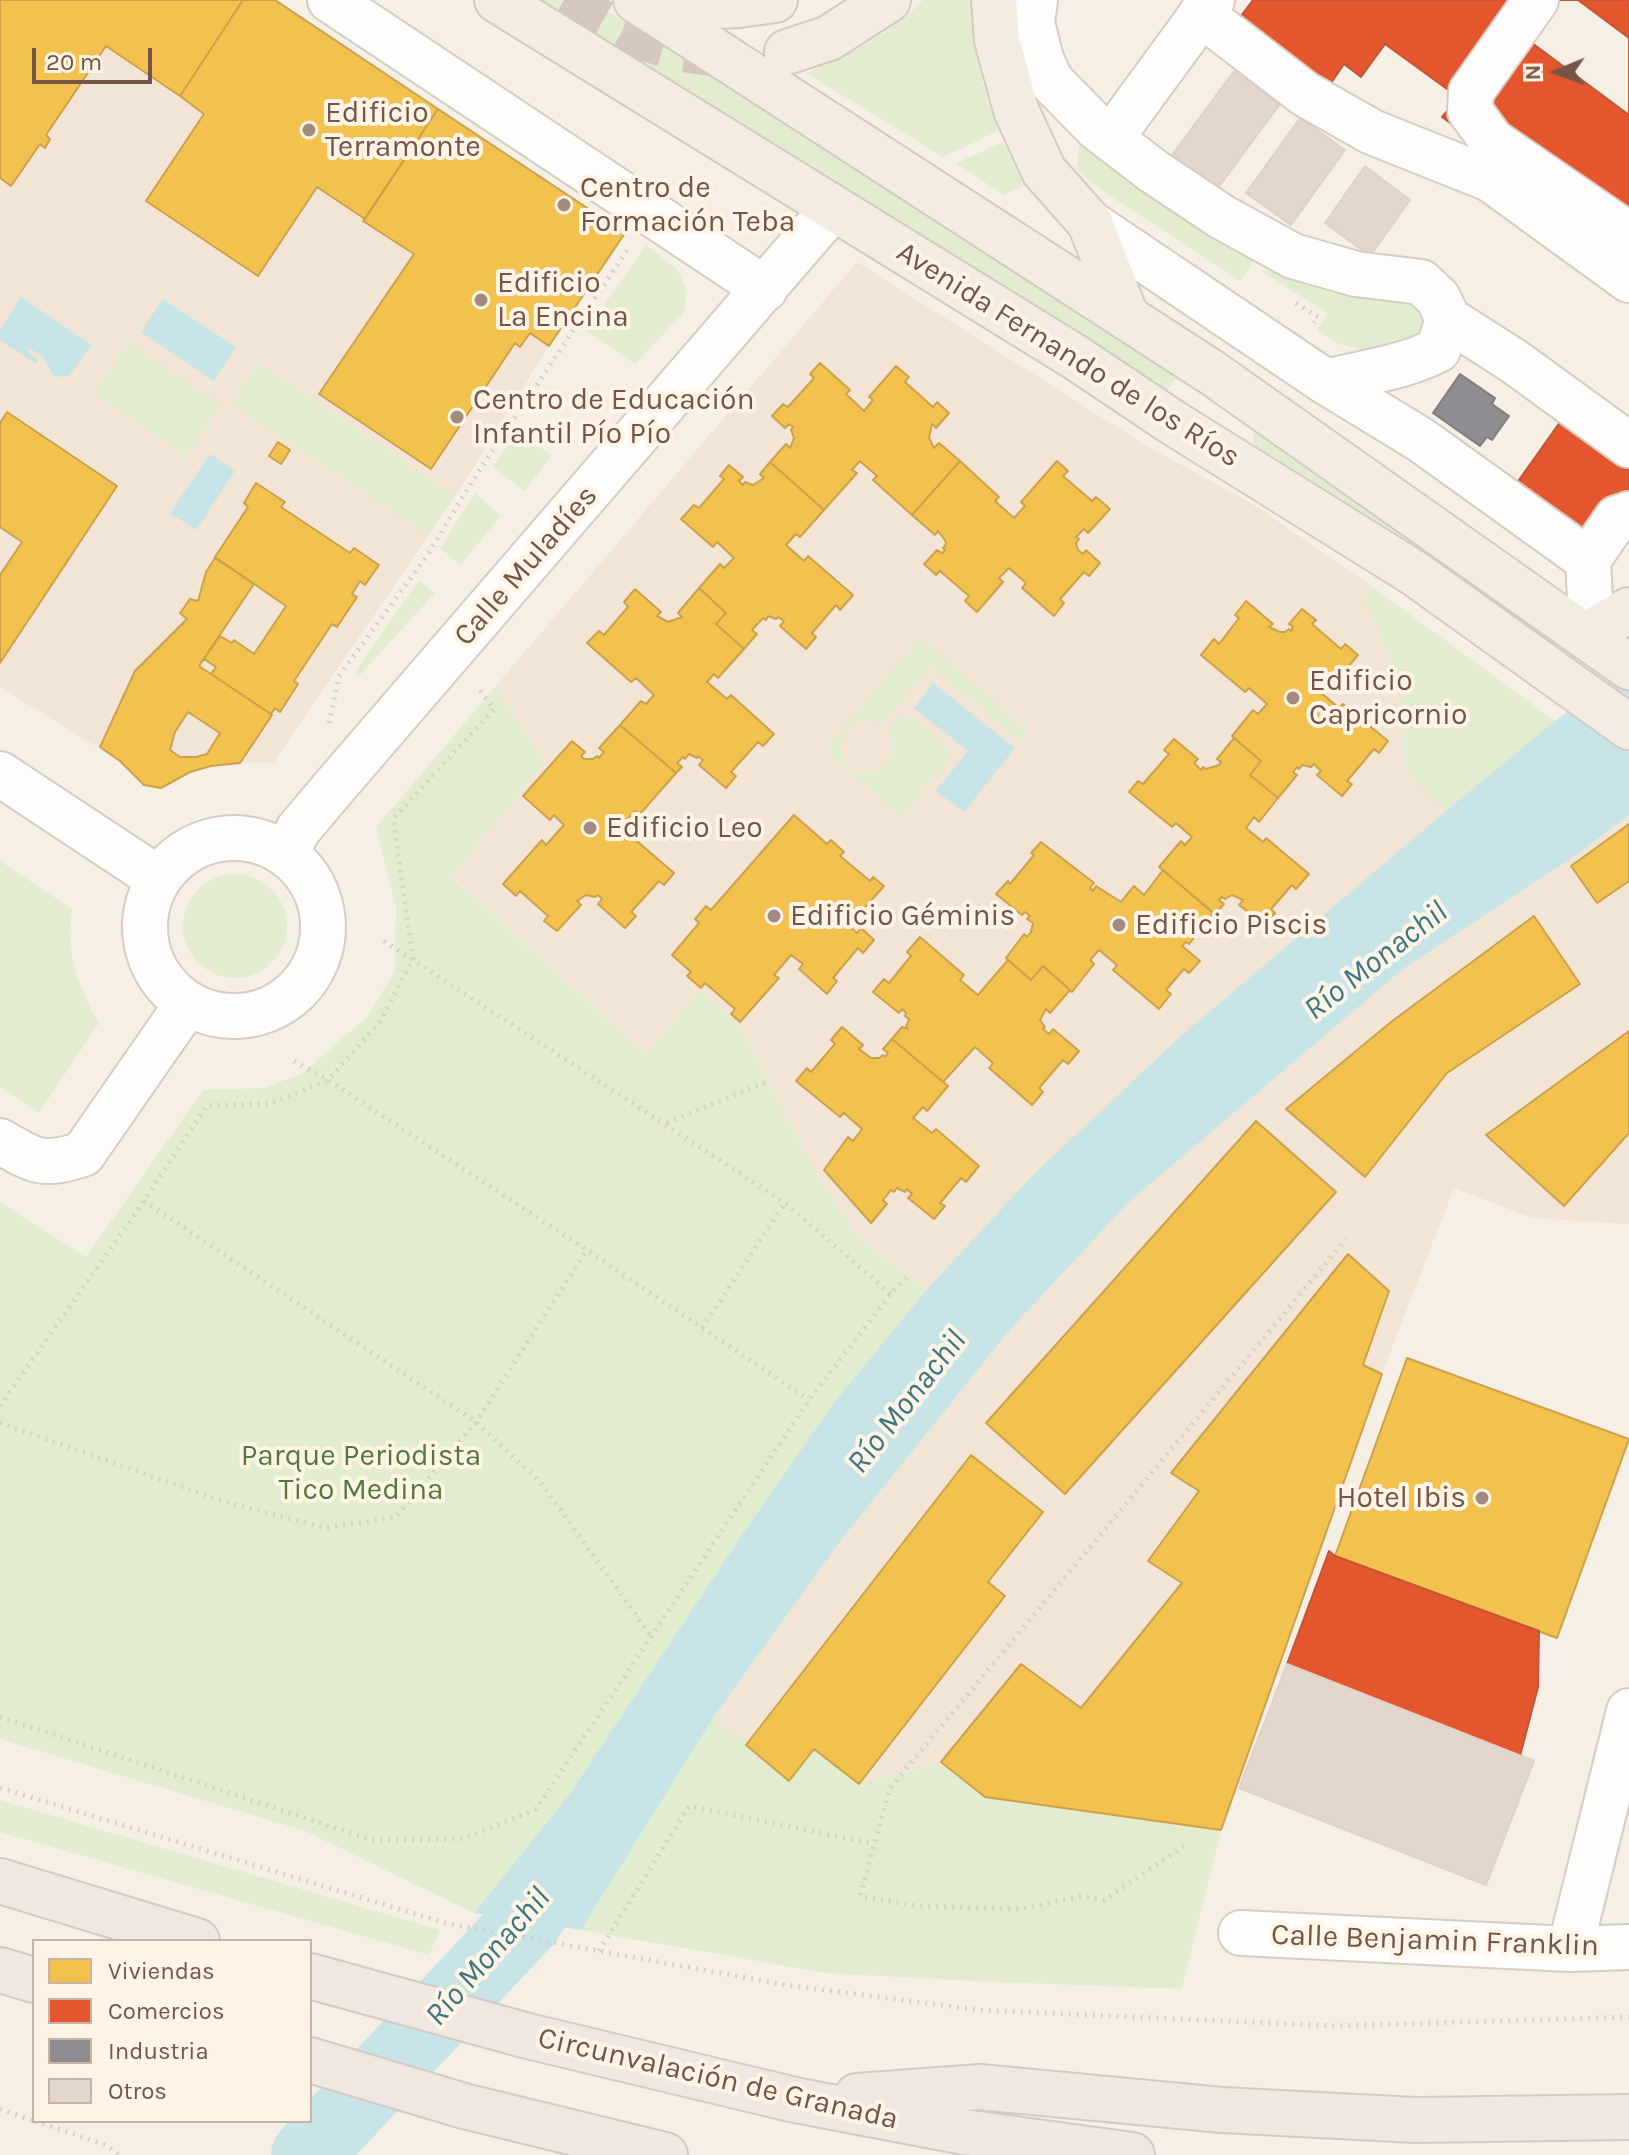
<!DOCTYPE html>
<html>
<head>
<meta charset="utf-8">
<style>
	body { margin:0 }
	#map { position:relative; width:1629px; height:2155px; overflow:hidden; background:#f6efe6; font-family:Karla,sans-serif }
	canvas { display:block }
	.legend { position:absolute; left:32px; top:1939px; width:280px; height:184px; box-sizing:border-box; background:#fff4e6; border:2px solid #c7b4a6; margin:0; padding:10px 14px; list-style:none; font-size:24px; color:#745546 }
	.legend li { display:flex; align-items:center; gap:16px; height:40px }
	.legend b { width:40px; border:2px solid #c7b4a6 }
	.north { position:absolute; left:1517px; top:32px; width:80px; height:80px; -webkit-text-stroke:6px #fff4e6; paint-order:stroke; rotate:269deg; font-size:22px; font-weight:700; line-height:32px; text-align:center; color:#745546 }
	.north::after { content:''; display:block; margin:auto; width:28px; height:36px; background:#745546; clip-path:polygon(50% 0,100% 100%,50% 72%,0 100%) }
	.scale { position:absolute; left:32px; top:48px; width:120px; height:36px; box-sizing:border-box; border:4px solid #745546; border-top:0; padding-left:10px; font-size:24px; line-height:28px; white-space:nowrap; color:#745546; -webkit-text-stroke:6px #fff4e6; paint-order:stroke }
</style>
</head>
<body>
<div id="map">
<canvas width="1629" height="2155"></canvas>
<ul class="legend">
<li><b style="height:22px;background:#f2c14e"></b>Viviendas</li>
<li><b style="height:22px;background:#e4572e"></b>Comercios</li>
<li><b style="height:22px;background:#8d8d92"></b>Industria</li>
<li><b style="height:22px;background:#e3d7cd"></b>Otros</li>
</ul>
<div class="north">N</div>
<div class="scale">20 m</div>
</div>
<script>
const context = document.querySelector('canvas').getContext('2d');
context.lineJoin = 'round';
function fillPath(path, color) { context.fillStyle = color; context.fill(path, 'evenodd'); }
function strokePath(path, color, width, dash) { context.strokeStyle = color; context.lineWidth = width; context.lineCap = dash ? 'butt' : 'round'; context.setLineDash(dash || []); context.stroke(path); }
function drawText(font, color, halo, rows, align = 'center') {
  context.font = font + ' Karla,sans-serif'; context.lineWidth = 8; context.setLineDash([]); context.textBaseline = 'middle'; context.strokeStyle = halo; context.fillStyle = color; for (const [text, x, y, turn = 0] of rows) {
    context.save(); context.translate(x, y); context.rotate((+turn || 0) * Math.PI / 180); context.textAlign = isNaN(turn) ? turn : align; if (halo) context.strokeText(text, 0, 0); context.fillText(text, 0, 0); context.restore();
  }
}
fillPath(new Path2D(`
	M0,0H275L625,233L549,346L461,488L273,763H233L211,766L190,772L161,788L144,785L120,761L0,687Z
	M857,262L1142,443L1259,508L1371,586L1555,721L1032,1176L927,1289L859,1238L815,1174L739,1024L701,991L646,1054L451,875L546,762L495,687Z
	M1629,815V1224L1532,1218L1454,1188L1382,1374L1226,1810L985,1797L941,1762L859,1784L789,1781L713,1718L841,1540L1008,1332L1128,1203L1403,969L1579,853Z`), '#f2e5d5');
fillPath(new Path2D(`
	M531,0H588L715,75L1181,372L1166,392Z
	M923,0H974C972,49 982,86 998,131L943,157L806,73C849,55 890,34 923,0Z
	M1080,134L1256,257L1240,281L1104,192L1077,170Z
	M1003,142L1027,184L1004,195L956,163Z
	M646,245L677,269L686,288L685,311L635,364L586,331Z
	M1270,261L1411,299L1422,312L1424,328L1418,342L1405,350L1360,349L1338,344L1317,330L1328,314L1263,272Z
	M129,343L221,405L186,456L95,394Z
	M258,363L455,496L428,535L231,405Z
	M1253,422L1629,692V699L1371,521L1254,447Z
	M518,430L552,456L524,491L493,467Z
	M475,493L501,516L460,565L440,548Z
	M419,580L435,593L359,676L355,672Z
	M1371,586L1555,721L1446,811L1404,768L1401,700L1388,655L1365,601Z
	M920,638L1029,731L1020,741L931,666L881,724C837,704 826,772 866,773C875,773 883,768 888,761C895,751 893,742 888,731L897,719L909,716L954,753L901,816L829,754V745Z
	M495,687L546,762L451,876L646,1054L701,990L739,1024L815,1173L859,1238L927,1289L833,1404L743,1533L568,1796L474,1913L305,1831L0,1739V1202L86,1257L203,1090L264,1088L303,1073L368,1016L394,972L396,908L376,827Z
	M0,861L72,909C66,953 77,985 99,1023L39,1113L0,1087Z
	M183 926a52 52 0 1 1 104 0a52 52 0 1 1-104 0Z
	M713,1718L789,1780L814,1749L859,1784L941,1762L985,1797L1221,1830L1182,1989L971,1981L826,1973L581,1930Z
	M0,1800L440,1930L429,1955L0,1832Z`), '#e2edcf');
fillPath(new Path2D(`
	M21,297L92,345L69,376C46,380 53,368 42,356C41,355 31,349 29,349L28,352L38,360L36,364L0,340V330Z
	M163,299L236,347L214,381L141,332Z
	M210,454L235,471L196,530L170,513Z
	M1629,666V815L1579,853L1403,969L1128,1203L1008,1332L841,1540L713,1718L581,1930L474,1913L568,1796L743,1533L833,1404L927,1289L1032,1176L1181,1036L1446,811L1555,721Z
	M933,683L1015,748L964,812L936,791L968,751L914,708Z`), '#c7e5e7');
const homes = new Path2D(`
	M0,0H243L180,96L106,46L46,135L50,139L45,148L40,144L11,186L0,178Z
	M243,0H275L438,109L365,219L317,187L258,276L146,201L204,114L180,96Z
	M438,109L625,233L549,346L530,333L520,347L515,343L431,469L319,394L414,254L363,221Z
	M820,363L850,390L846,394L864,411L873,400L869,397L896,366L909,377L905,382L933,407L937,402L949,413L936,428L932,424L929,438L934,448L939,443L960,461L912,515L873,480L877,476L860,461L852,470L857,473L824,510L770,462L786,444L790,448L794,438L791,430L793,427L789,424L785,428L772,416L783,404L788,407L814,378L810,374Z
	M7,412L117,486L0,663V575L22,542L0,527V423Z
	M278,442L290,450L281,464L269,456Z
	M960,461L999,497L995,501L1014,518L1025,506L1021,502L1057,461L1068,471L1063,476L1092,501L1096,497L1110,509L1088,533L1084,529L1076,537L1079,539L1076,543L1078,550L1083,554L1086,550L1100,563L1089,576L1084,572L1060,599L1064,603L1054,616L1022,588L1026,583L1009,568L999,578L1003,582L977,612L965,601L969,596L940,571L936,575L924,564L937,550L942,553L945,550L943,548L946,544L945,540L938,531L935,535L912,515Z
	M770,462L824,510L800,537L796,534L786,545L804,561L808,556L853,595L840,610L836,605L812,633L816,637L806,649L780,626L784,621L778,617L776,619L768,616L766,620L763,618L752,630L757,634L744,649L716,624L726,613L699,588L720,564L724,568L734,558L717,542L713,547L681,519L694,505L699,508L724,479L720,476L729,465L743,477L739,481L743,485L745,482L753,485L764,478L760,474Z
	M256,483L285,502L281,507L350,553L354,548L379,565L365,585L360,581L352,594L357,597L337,627L332,624L294,681L298,684L280,712L275,708L271,714L211,674L216,667L204,659L220,636L232,643L234,640L254,654L286,606L215,557L248,507L244,503Z
	M215,558L254,584L199,666L272,715L240,763L211,766L190,772L161,788L144,785L120,761L100,747L135,671L187,619L180,613L190,599L198,601L206,572ZM188,712L220,733L207,754L196,757H180L170,750L175,732Z
	M699,588L726,613L716,624L744,649L718,678L714,674L707,682L727,699L731,695L774,734L763,746L758,742L731,772L736,776L726,788L699,765L703,760L698,756L697,758L689,754L685,759L683,757L677,763L682,767L676,773L620,725L641,701L646,704L654,695L636,678L631,682L587,643L599,631L604,635L628,607L624,602L635,589L661,612L657,616L668,622L682,617L678,613Z
	M1246,601L1273,624L1269,627L1280,632H1285L1289,629L1291,631L1293,627L1289,624L1302,609L1316,620L1312,624L1341,649L1345,644L1358,655L1331,687L1327,684L1320,692L1339,708L1343,704L1388,741L1379,753L1374,749L1347,781L1352,784L1342,796L1317,775L1321,771L1314,764L1311,767L1302,765L1299,769L1297,767L1293,772L1297,775L1278,798L1250,775L1261,761L1232,736L1253,710L1258,714L1267,704L1249,688L1245,692L1201,655L1214,639L1219,644L1239,618L1235,615Z
	M620,725L676,773L639,815L635,811L616,831L627,840L631,836L674,873L664,885L659,881L631,912L636,916L625,928L598,904L602,899L598,895L595,897L586,895L577,901L581,905L557,931L544,921L548,916L520,891L516,896L503,884L542,840L546,845L564,825L554,815L550,820L523,796L572,741L585,752L581,756L584,759H593L597,756L599,758L604,752L599,748Z
	M1234,738L1261,761L1250,775L1278,798L1259,822L1254,817L1246,828L1263,842L1266,838L1309,874L1296,889L1292,885L1271,909L1275,913L1265,925L1239,905L1243,900L1232,895L1225,899L1222,897L1219,900L1224,904L1215,914L1159,867L1181,841L1185,845L1192,837L1176,823L1172,827L1129,792L1138,781L1143,784L1169,754L1164,750L1174,739L1198,759L1194,763L1201,770L1203,767L1206,769L1219,765L1221,762L1217,759Z
	M794,815L827,844L831,840L844,852L840,856L870,881L873,877L884,886L860,913L856,909L844,922L857,933L861,928L874,940L863,953L858,948L833,978L837,981L827,994L799,969L803,964L791,955L774,975L779,978L740,1022L731,1014L735,1009L705,983L701,988L687,976L691,972L672,955L699,923L695,919L706,906L711,910Z
	M1629,824V881L1597,903L1571,866Z
	M1041,842L1094,883L1090,888L1093,891L1096,886L1121,902L1134,886L1144,895L1163,870L1213,913L1189,944L1186,942L1182,946L1200,961L1189,973L1184,969L1166,990L1171,994L1159,1009L1113,970L1117,965L1099,950L1090,960L1094,964L1072,992L1043,966L1031,980L1006,958L1024,934L1027,937L1031,932L1033,923L1027,919L1030,916L1025,912L1022,915L996,894L1008,881L1010,884L1034,855L1031,853Z
	M1534,916L1580,984L1447,1073L1365,1177L1286,1109L1391,1022Z
	M920,937L964,975L960,980L978,995L1008,960L1031,980L1043,966L1070,990L1050,1013L1046,1009L1040,1020L1045,1027L1043,1029L1049,1034L1053,1029L1079,1051L1068,1064L1063,1060L1039,1088L1043,1092L1032,1105L989,1068L993,1063L975,1047L943,1082L892,1039L902,1027L908,1029L906,1027L909,1019L905,1016L906,1013L902,1009L899,1013L873,992L884,979L889,983L911,956L907,952Z
	M842,1027L863,1045L859,1049L871,1058H879L883,1055L885,1057L888,1053L883,1049L892,1039L948,1086L927,1111L923,1107L913,1118L932,1133L936,1129L979,1166L966,1182L961,1178L940,1203L945,1206L934,1219L908,1198L912,1194L907,1189L905,1192L897,1188L894,1192L891,1190L883,1200L887,1204L871,1223L824,1170L848,1137L853,1141L862,1129L844,1113L840,1117L796,1081L807,1068L811,1072L835,1044L831,1040Z
	M1629,1031V1133L1564,1206L1486,1135Z
	M1256,1121L1336,1192L1065,1494L986,1423Z
	M1348,1254L1389,1291L1363,1365L1382,1374L1221,1830L985,1797L941,1762L1021,1664L1081,1708L1182,1583L1148,1561L1199,1491L1171,1473Z
	M1407,1358L1629,1439L1557,1638L1335,1556Z
	M971,1455L1043,1512L988,1582L1005,1596L859,1784L814,1749L789,1781L746,1745Z`);
fillPath(homes, '#f2c14e');
strokePath(homes, '#cca14c', 2);
const shops = new Path2D(`
	M1253,0H1629V221L1486,149L1442,117L1458,97L1385,44L1361,77L1344,64L1329,86L1238,20Z
	M1557,0H1578L1629,38V115L1528,40Z
	M1565,415L1629,461V524L1585,586L1492,518Z
	M1329,1551L1335,1556L1539,1631L1538,1687L1520,1756L1287,1664Z`);
fillPath(shops, '#e4572e');
strokePath(shops, '#c25635', 2);
const industry = new Path2D(`
	M1460,374L1495,398L1492,404L1509,416L1492,440L1487,437L1480,446L1433,413Z`);
fillPath(industry, '#8d8d92');
strokePath(industry, '#867c7b', 2);
strokePath(new Path2D(`
	M307,2155L526,1921L581,1841`), '#c7e5e7', 72);
const building = new Path2D(`
	M1234,71L1280,104L1218,188L1172,155Z
	M1300,118L1345,150L1291,225L1246,193Z
	M1365,166L1410,200L1370,256L1325,223Z
	M1287,1664L1534,1761L1486,1885L1239,1788Z`);
fillPath(building, '#e3d7cd');
strokePath(building, '#dfd2c8', 2);
strokePath(new Path2D(`
	M564,0L622,33L683,50L726,56`), '#d6c8be', 44, [44, 22]);
const minor = new Path2D(`
	M330,0L765,289
	M1035,0L1032,23L1041,59L1051,81L1097,128L1153,171L1222,217L1293,256L1356,274L1421,282L1438,298L1448,319L1438,350C1403,368 1364,372 1326,382
	M1536,0L1471,92L1470,111L1492,141L1629,235
	M1201,14L1305,94L1372,132L1490,179L1629,280
	M1111,138L1212,0
	M1090,223L1326,382L1421,440L1588,560L1590,599L1585,636
	M1448,319L1515,362L1629,445
	M1588,560L1617,518L1629,514
	M0,774L159,879
	M145 927a89 89 0 1 1 178 0a89 89 0 1 1-178 0Z
	M286,854L298,830L335,786L833,208
	M0,1141C35,1162 43,1167 83,1154L187,1004
	M1241,1933L1570,1949L1629,1947
	M1570,1949L1629,1711`);
const major = new Path2D(`
	M497,0L1075,357L1172,422L1414,573L1629,727
	M636,0L1211,372L1629,667
	M994,0L997,40L1016,110L1044,171L1090,223L1126,316
	M650,9L739,5L775,0
	M787,52L829,38L888,0
	M1585,636L1629,610`);
const highway = new Path2D(`
	M0,1881L197,1941
	M0,1970L34,1980
	M310,1976L528,2036L795,2100L964,2132L1132,2155
	M310,2060L464,2106L665,2155
	M857,2096L980,2087L1222,2110L1416,2120L1629,2117`);
strokePath(minor, '#d7ccc4', 48);
strokePath(major, '#d5cac3', 48);
strokePath(highway, '#d5cac3', 48);
strokePath(new Path2D(`
	M1296,303L1318,317L1314,323
	M329,723L339,676L426,557L477,474L630,246
	M384,941L785,1203L891,1294
	M294,1061L328,1080L587,1250L809,1400
	M667,1123L768,1081
	M144,1201L476,1422L541,1483L652,1637
	M702,1328L785,1203
	M0,1406L144,1201L207,1105L271,1104L328,1080L379,1023L413,959L393,819L494,709L479,689
	M0,1423L225,1502L326,1528L396,1517L476,1422L587,1250
	M0,1717L372,1840L463,1839L536,1809L809,1400L891,1294L909,1275
	M0,1788L445,1923L786,1985L979,2010L1336,2026L1629,2017
	M1184,1846L1104,1900L1082,1896L1018,1909L917,1906L860,1896L890,1788L1346,1239
	M599,1951L689,1806L874,1844
	M0,2109L34,2121
	M35,2121L106,2145L119,2155`), '#d9cfca', 5, [2, 6]);
strokePath(minor, '#fefdfb', 44);
strokePath(major, '#f2ece3', 44);
strokePath(highway, '#f0e6e2', 44);
for (const [x, y, r, color] of [
	[309,130,8,"#a28b7e"],
	[564,205,8,"#a28b7e"],
	[481,300,8,"#a28b7e"],
	[457,417,8,"#a28b7e"],
	[1293,698,8,"#a28b7e"],
	[590,828,8,"#a28b7e"],
	[774,916,8,"#a28b7e"],
	[1119,925,8,"#a28b7e"],
	[1482,1498,8,"#a28b7e"]
]) { const dot = new Path2D(); dot.arc(x, y, r, 0, 2 * Math.PI); context.fillStyle = color; context.fill(dot); strokePath(dot, '#fff4e6', 3); }
drawText('30px', '#745546', '#fff4e6', [
	["Edificio",325,113],
	["Terramonte",325,147],
	["Centro de",580,188],
	["Formación Teba",580,222],
	["Edificio",497,283],
	["La Encina",497,317],
	["Centro de Educación",473,400],
	["Infantil Pío Pío",473,434],
	["Edificio",1309,681],
	["Capricornio",1309,715],
	["Edificio Leo",606,828],
	["Edificio Géminis",790,916],
	["Edificio Piscis",1135,925],
	["Hotel Ibis",1466,1498,"right"]
], 'left');
drawText('30px', '#745546', '#fff4e6', [
	["Avenida Fernando de los Ríos",1068,355,32],
	["Calle Muladíes",526,566,-49],
	["Calle Benjamin Franklin",1435,1941,2],
	["Circunvalación de Granada",718,2079,13]
]);
drawText('30px', '#527a3d', '#fff4e6', [
	["Parque Periodista",361,1456],
	["Tico Medina",361,1490]
]);
drawText('italic 32px', '#3c7882', '#fff4e6', [
	["Río Monachil",1376,961,-38],
	["Río Monachil",907,1402,-52],
	["Río Monachil",488,1957,-49]
]);
</script>
</body>
</html>
